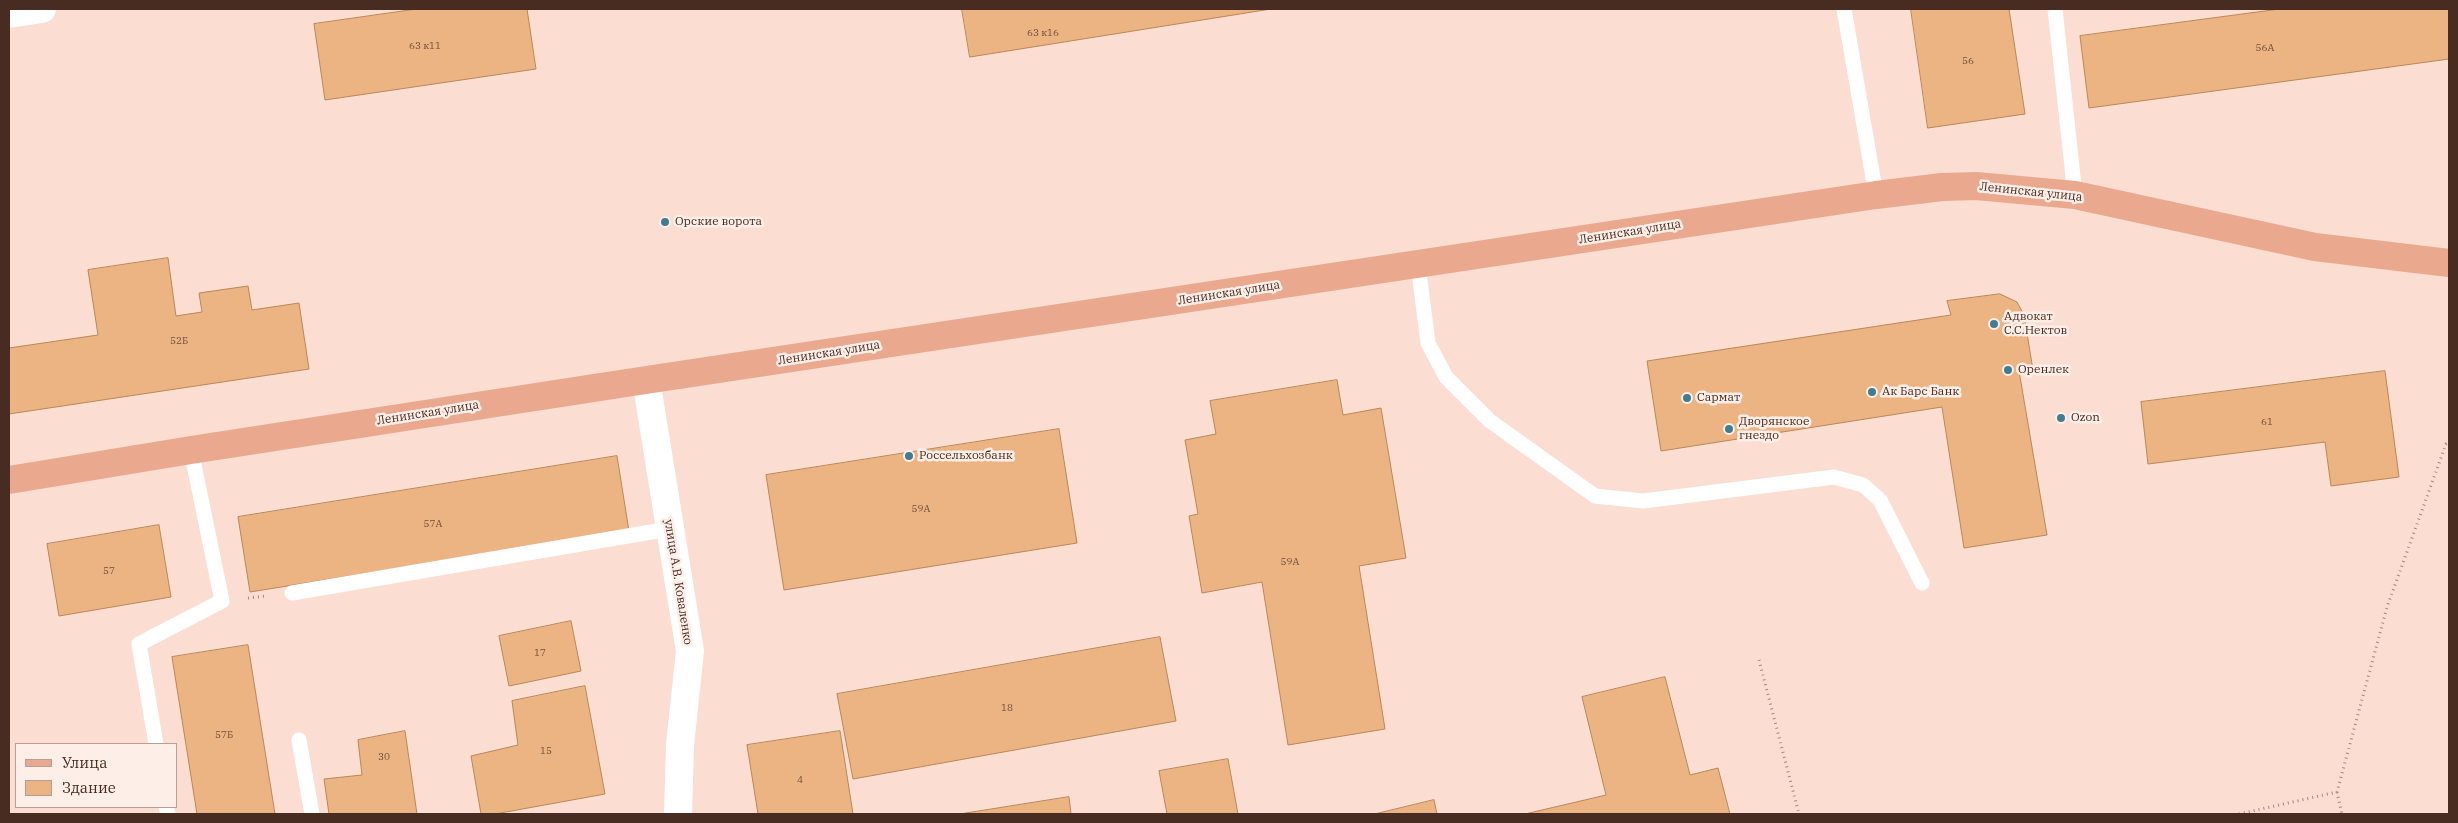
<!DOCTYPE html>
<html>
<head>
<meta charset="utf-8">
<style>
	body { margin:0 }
	#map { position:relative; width:2458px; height:823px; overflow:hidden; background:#fbddd2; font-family:"IBM Plex Serif",serif }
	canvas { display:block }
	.frame { position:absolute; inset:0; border:10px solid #482c21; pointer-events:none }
	.legend { position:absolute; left:15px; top:743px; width:162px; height:65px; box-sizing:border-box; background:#feeee8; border:1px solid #b5a098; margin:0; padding:6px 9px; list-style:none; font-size:15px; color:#482c21 }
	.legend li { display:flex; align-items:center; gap:10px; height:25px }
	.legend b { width:25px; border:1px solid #b5a098 }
</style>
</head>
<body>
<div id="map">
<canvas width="2458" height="823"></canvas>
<div class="frame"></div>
<ul class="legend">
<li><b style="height:6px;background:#eaa98e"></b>Улица</li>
<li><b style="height:14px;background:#ecb483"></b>Здание</li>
</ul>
</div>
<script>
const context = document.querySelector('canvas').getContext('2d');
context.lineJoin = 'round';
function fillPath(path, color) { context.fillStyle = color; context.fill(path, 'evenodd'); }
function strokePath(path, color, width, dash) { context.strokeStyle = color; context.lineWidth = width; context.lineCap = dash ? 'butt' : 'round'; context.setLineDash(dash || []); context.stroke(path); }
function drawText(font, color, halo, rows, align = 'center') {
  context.font = font + ' "IBM Plex Serif",serif'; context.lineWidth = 5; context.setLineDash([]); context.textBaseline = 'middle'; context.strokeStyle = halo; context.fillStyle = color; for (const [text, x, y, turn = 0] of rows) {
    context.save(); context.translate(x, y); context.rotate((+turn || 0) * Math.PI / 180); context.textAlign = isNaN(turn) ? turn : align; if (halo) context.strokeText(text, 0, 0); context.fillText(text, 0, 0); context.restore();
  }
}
const building = new Path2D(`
	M417,9H527L536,69L325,100L314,24Z
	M962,9H1271L970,57Z
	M1911,9H2009L2025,114L1928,128Z
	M2280,9H2449V59L2089,108L2080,36Z
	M168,258L176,316L202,312L199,293L248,286L252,310L299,303L309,369L9,414V348L98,335L88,270Z
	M2000,294L2017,302L2024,315L2033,370L2019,371L2047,535L1964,548L1942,407L1661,451L1647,361L1951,315L1947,301Z
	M2385,371L2399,477L2331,486L2325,442L2148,464L2141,402Z
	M1337,380L1343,415L1381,408L1406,558L1359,566L1385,729L1288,745L1262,582L1202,593L1189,516L1198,514L1185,440L1216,434L1210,401Z
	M1059,429L1077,543L784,590L766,475Z
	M617,456L629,531L250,592L238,517Z
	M159,525L171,597L59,616L47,544Z
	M571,621L581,671L509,686L499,636Z
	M1160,637L1176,721L853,779L837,694Z
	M248,645L275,814H197L172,657Z
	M1665,677L1690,775L1718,768L1730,814H1525L1606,795L1582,697Z
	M585,686L605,794L495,814H481L471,756L518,745L512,701Z
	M405,731L417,814H329L324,779L362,775L358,740Z
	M840,731L853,814H758L747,745Z
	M1228,759L1238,814H1167L1159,771Z
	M1069,797L1071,814H960Z
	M1434,800L1437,814H1375Z`);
fillPath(building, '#ecb483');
strokePath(building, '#bb8656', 1);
strokePath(new Path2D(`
	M248,598L266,596
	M1759,660L1799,814
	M2337,792L2342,814
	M2239,814L2337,792L2387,607L2446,444H2449`), '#a5887d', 3, [1, 4]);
strokePath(new Path2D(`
	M1844,9L1876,195
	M2055,9L2075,195
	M1418,264L1428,343L1446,377L1490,421L1595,496L1643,501L1834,477L1863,485L1880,500L1922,583
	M292,593L669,529
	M299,740L312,814
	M156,744L139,644L222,601L191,450
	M166,807L168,814`), '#fff', 15);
strokePath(new Path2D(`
	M9,14L42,9
	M646,380L690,651L680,745L678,814`), '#fff', 28);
strokePath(new Path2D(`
	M9,480L191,450L646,380L1876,195L1942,187L1976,186L2075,195L2315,247L2449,263`), '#eaa98e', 28);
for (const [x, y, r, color] of [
	[665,222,5,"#3e7d92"],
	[1994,324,5,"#3e7d92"],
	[2008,370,5,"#3e7d92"],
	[1872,392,5,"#3e7d92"],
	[1687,398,5,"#3e7d92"],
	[2061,418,5,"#3e7d92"],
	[1729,429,5,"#3e7d92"],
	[909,456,5,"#3e7d92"]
]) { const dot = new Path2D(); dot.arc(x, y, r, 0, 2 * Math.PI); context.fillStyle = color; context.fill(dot); strokePath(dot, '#feeee8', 2); }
drawText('10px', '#714e3a', null, [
	["63 к16",1043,33],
	["63 к11",425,46],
	["56А",2265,48],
	["56",1968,61],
	["52Б",179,341],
	["61",2267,422],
	["59А",921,509],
	["57А",433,524],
	["59А",1290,562],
	["57",109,571],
	["17",540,653],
	["18",1007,708],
	["57Б",224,735],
	["15",546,751],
	["30",384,757],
	["4",800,780]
]);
drawText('12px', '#482c21', '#feeee8', [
	["Ленинская улица",2031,192,6],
	["Ленинская улица",1630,232,-9],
	["Ленинская улица",1229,293,-9],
	["Ленинская улица",829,353,-9],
	["Ленинская улица",428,413,-9],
	["улица А.В. Коваленко",678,582,81]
]);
drawText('12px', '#482c21', '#feeee8', [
	["Орские ворота",675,222],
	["Адвокат",2004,317],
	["С.С.Нектов",2004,331],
	["Оренлек",2018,370],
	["Ак Барс Банк",1882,392],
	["Сармат",1697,398],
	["Ozon",2071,418],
	["Дворянское",1739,422],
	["гнездо",1739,436],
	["Россельхозбанк",919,456]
], 'left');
</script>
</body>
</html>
